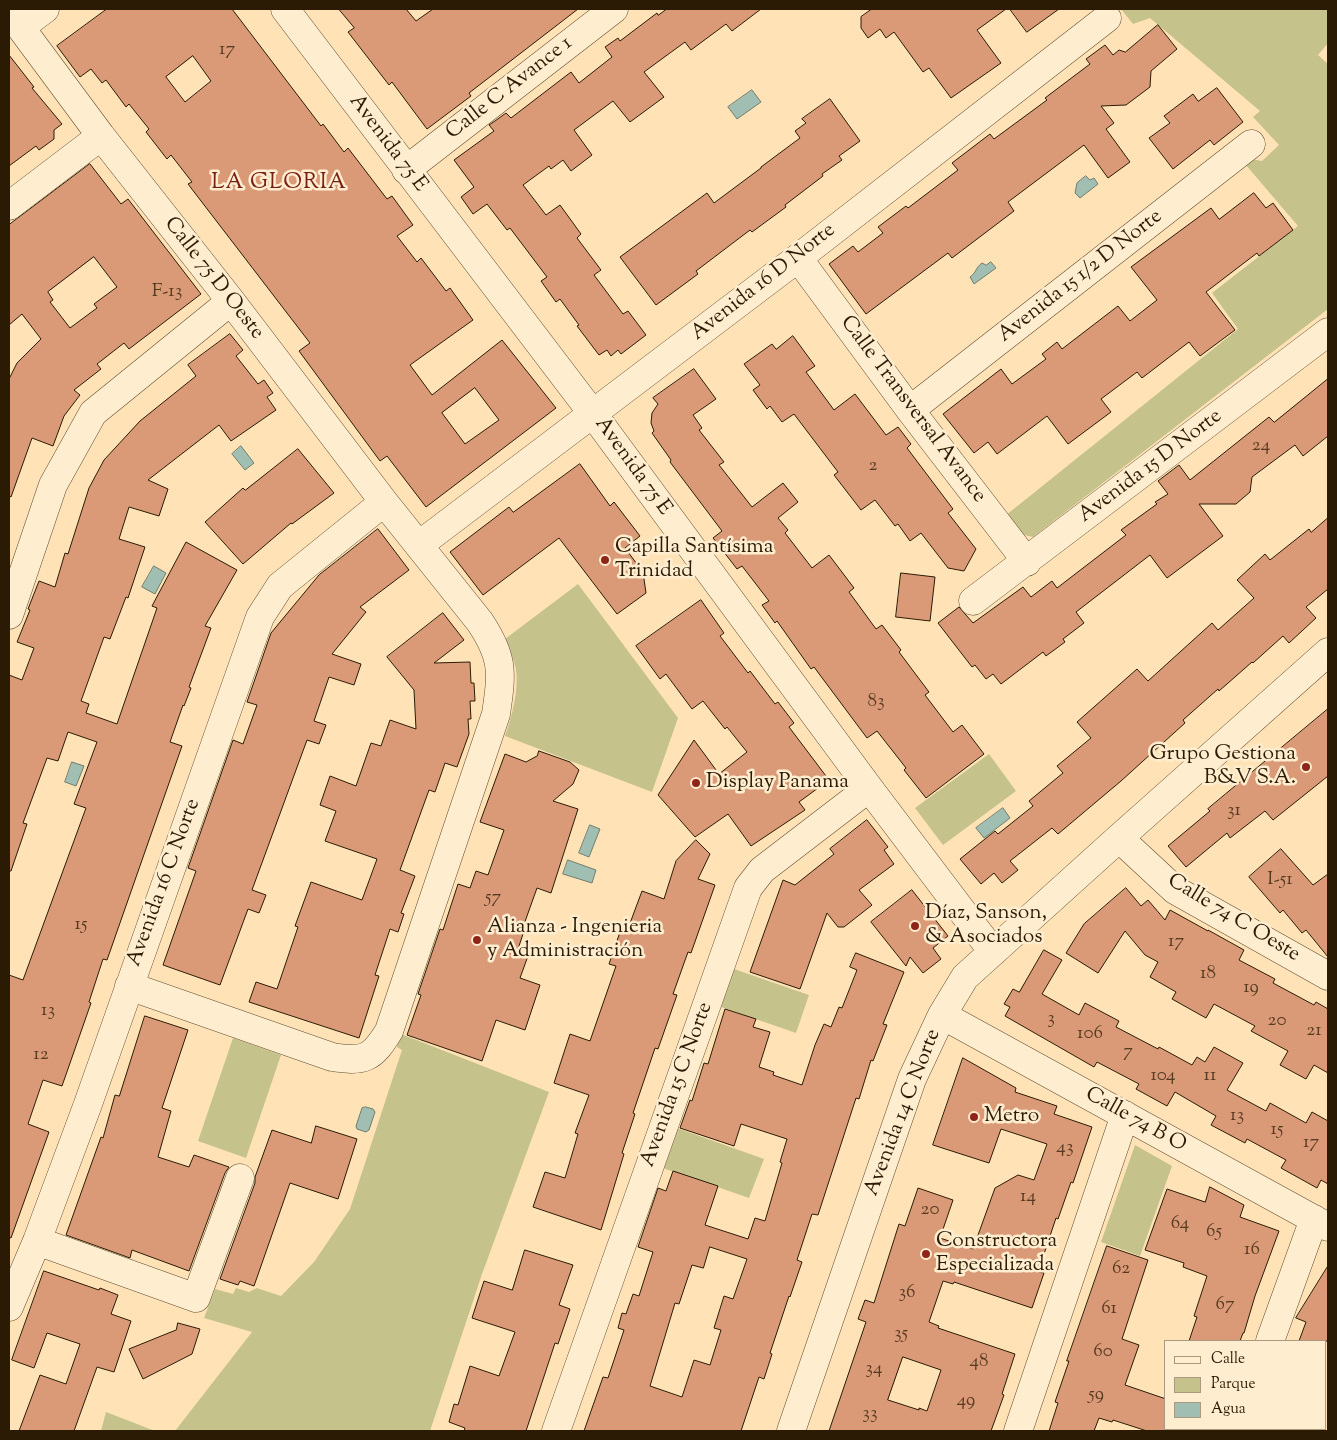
<!DOCTYPE html>
<html>
<head>
<meta charset="utf-8">
<style>
	body { margin:0 }
	#map { position:relative; width:1337px; height:1440px; overflow:hidden; background:#ffe3b7; font-family:"Sorts Mill Goudy",serif }
	canvas { display:block }
	.frame { position:absolute; inset:0; border:10px solid #2b1b04; pointer-events:none }
	.legend { position:absolute; left:1164px; top:1340px; width:162px; height:90px; box-sizing:border-box; background:#ffedd0; border:1px solid #aa997e; margin:0; padding:6px 9px; list-style:none; font-size:15px; color:#2b1b04 }
	.legend li { display:flex; align-items:center; gap:10px; height:25px }
	.legend b { width:25px; border:1px solid #aa997e }
</style>
</head>
<body>
<div id="map">
<canvas width="1337" height="1440"></canvas>
<div class="frame"></div>
<ul class="legend">
<li><b style="height:6px;background:#ffedd0"></b>Calle</li>
<li><b style="height:14px;background:#c5c28b"></b>Parque</li>
<li><b style="height:14px;background:#a0beb2"></b>Agua</li>
</ul>
</div>
<script>
const context = document.querySelector('canvas').getContext('2d');
context.lineJoin = 'round';
function fillPath(path, color) { context.fillStyle = color; context.fill(path, 'evenodd'); }
function strokePath(path, color, width, dash) { context.strokeStyle = color; context.lineWidth = width; context.lineCap = dash ? 'butt' : 'round'; context.setLineDash(dash || []); context.stroke(path); }
function drawText(font, color, halo, rows, align = 'center') {
  context.font = font + ' "Sorts Mill Goudy",serif'; context.lineWidth = 5; context.setLineDash([]); context.textBaseline = 'middle'; context.strokeStyle = halo; context.fillStyle = color; for (const [text, x, y, turn = 0] of rows) {
    context.save(); context.translate(x, y); context.rotate((+turn || 0) * Math.PI / 180); context.textAlign = isNaN(turn) ? turn : align; if (halo) context.strokeText(text, 0, 0); context.fillText(text, 0, 0); context.restore();
  }
}
fillPath(new Path2D(`
	M1121,9H1328V43L1318,55L1328,64V309L1033,537L1016,533L1005,516L1238,329L1212,293L1298,226L1245,164L1251,159L1262,161L1279,145L1253,117L1260,111L1150,18L1133,24Z
	M578,584L678,718L652,792L505,736C512,716 519,690 516,669C514,660 509,649 505,639Z
	M989,754L1016,791L943,845L915,808Z
	M734,969L809,995L796,1033L721,1007Z
	M401,1034L549,1092L482,1274L430,1431H175L252,1332L204,1318L215,1289L233,1294L236,1288L249,1292L257,1288L281,1296L314,1262L350,1209L402,1050L397,1047Z
	M233,1038L281,1055L246,1158L198,1141Z
	M677,1128L764,1159L749,1198L663,1168Z
	M1135,1145L1172,1166L1140,1256L1101,1242Z
	M106,1412L155,1431H101Z`), '#c5c28b');
const water = new Path2D(`
	M752,90L761,102L737,119L728,107Z
	M1086,176L1090,180L1094,178L1098,184L1080,198L1075,193L1077,183Z
	M991,262L996,268L974,284L970,277C976,273 976,267 982,263L986,265Z
	M241,446L254,463L245,470L232,454Z
	M154,566L166,573L155,594L142,587Z
	M72,762L84,766L76,786L65,782Z
	M1003,808L1010,818L984,838L976,828Z
	M590,825L600,829L589,857L579,853Z
	M568,860L596,870L592,883L563,874Z
	M366,1107L373,1109L375,1112L369,1130L366,1132L357,1129L356,1126L362,1108Z`);
fillPath(water, '#a0beb2');
strokePath(water, '#717d6c', 1);
const building = new Path2D(`
	M107,9H232L321,126L323,124L344,152L348,148L387,199L392,196L413,225L397,236L417,262L421,258L446,291L450,288L473,320L410,365L432,395L502,340L556,408L426,507L387,456L380,461L299,351L310,343L188,184L192,182L171,155L167,159L146,132L149,129L129,104L126,107L106,80L102,83L91,69L80,77L57,46ZM193,56L211,81L185,102L166,77ZM475,388L499,420L465,444L442,413Z
	M339,9H406L416,21L433,9H578L469,93L471,96L427,129L392,82L389,85L348,32L354,28Z
	M667,9H761L732,31L726,24L691,50L685,42L644,72L664,97L630,122L613,101L574,130L592,155L571,171L563,160L551,169L549,166L523,185L546,215L560,205L581,234L577,238L601,270L594,275L623,314L628,311L646,335L621,354L618,350L611,356L607,350L599,355L577,326L579,325L560,299L556,302L541,281L547,277L510,228L507,230L487,204L473,214L461,197L474,187L454,160L494,131L489,125L495,121L506,113L511,118L571,72L579,83L612,57L605,47L618,38L620,41L657,13L658,15Z
	M872,9H1006L977,30L1001,63L951,98L929,68L923,72L894,32L886,38L880,29L868,38L861,28V17Z
	M1010,9H1059L1027,32Z
	M1158,25L1177,49L1151,71L1150,87L1126,105L1101,106L1114,123L1106,129L1130,162L1108,178L1084,145L1008,202L1014,211L952,258L948,253L866,314L829,264L853,246L858,252L883,233L878,227L906,206L908,208L958,170L952,163L990,134L994,139L1047,100L1045,98L1090,64L1086,59L1105,45L1113,55L1119,50L1125,52Z
	M9,55L34,87L32,88L62,124L54,130V139L39,150L36,146L9,166Z
	M1217,88L1243,122L1214,145L1210,140L1173,169L1149,138L1170,123L1164,116L1193,94L1198,101Z
	M830,99L860,141L839,156L842,160L822,174L823,176L785,205L786,207L752,232L750,230L696,271L698,274L656,305L620,257L707,193L714,203L761,168V167L800,138L795,131L806,123L802,119Z
	M90,164L121,204L128,199L201,294L129,349L124,343L97,364L101,369L74,390L80,395L64,416L53,446L32,438L11,497L9,496V379L17,363L41,339L22,314L9,325V225ZM94,257L117,287L94,304L97,308L70,328L50,302L53,300L48,292Z
	M1254,193L1266,208L1273,203L1293,230L1259,256L1257,253L1206,292L1235,330L1200,356L1189,342L1142,378L1137,372L1101,399L1111,412L1068,444L1047,416L997,454L988,442L974,453L943,414L1001,369L1012,384L1046,359L1042,354L1057,342L1062,349L1118,306L1130,321L1157,300L1131,267L1211,208L1219,219Z
	M230,334L243,350L236,356L258,384L264,380L273,393L267,397L276,410L231,441L219,425L148,480L168,489L159,516L129,507L119,539L145,547L128,598L126,597L110,639L104,637L81,701L89,704L86,713L117,724L157,608L152,606L186,542L237,570L205,626L211,628L189,687L191,688L184,706L183,705L170,742L182,746L107,960L103,959L89,1002L91,1003L62,1086L43,1080L28,1124L49,1132L11,1238L9,1237V975L23,980L86,808L74,804L97,742L68,732L58,761L47,758L23,823L27,824L11,871H9V675L22,680L34,648L17,642L30,610L28,609L39,581L55,587L65,553L68,554L89,488L104,460L140,421L196,376L188,365Z
	M793,336L815,366L806,372L834,410L855,394L886,435L898,427L911,444L907,448L953,509L948,513L976,549L964,571L948,568L921,533L910,541L898,524L895,526L875,500L861,510L834,475L838,472L794,414L782,422L770,406L767,409L753,390L760,385L744,364L772,344L776,349Z
	M694,369L716,399L693,415L702,428L699,430L724,462L719,465L752,507L783,483L798,502L778,518L788,530L785,533L812,568L829,555L854,588L849,592L876,629L882,625L901,650L899,652L929,692L925,695L953,732L962,725L984,754L926,798L904,770L906,768L877,731L867,738L814,667L811,669L777,621L775,623L762,605L769,601L742,566L737,569L713,538L722,531L670,462L671,460L652,433L654,431L651,423L652,413L658,404L653,398Z
	M1328,379V436L1303,456L1295,445L1252,477L1250,492L1236,504H1199L1223,536L1167,578L1150,555L1076,612L1084,623L1063,639L1065,642L1046,656L1043,652L1001,684L993,674L986,679L975,665L972,667L938,623L959,607L973,623L1023,587L1031,597L1052,581L1057,588L1126,535L1121,530L1157,504L1155,502L1168,494L1158,481L1179,465L1190,480L1269,417L1274,422Z
	M298,449L334,493L292,524L291,523L243,564L205,522L243,488L245,490Z
	M580,464L610,506L614,502L640,536L625,548L643,572L646,593L617,614L559,538L483,595L450,552L509,507L513,512Z
	M1328,518V589L1306,607L1316,618L1289,643L1283,636L1253,663L1252,662L1219,691L1218,689L1183,720L1185,723L1121,781L1058,834L1052,828L1010,861L1018,870L1002,883L994,873L981,884L960,859L995,831L998,834L1033,806L1029,801L1063,773L1057,766L1091,738L1077,722L1137,669L1148,681L1212,623L1218,630L1254,598L1237,580L1265,554L1270,560L1309,529L1311,532Z
	M378,529L409,570L360,607L366,612L332,654L361,664L354,685L329,677L314,721L326,725L319,744L307,740L252,890L266,895L259,913L248,909L220,985L163,965L196,871L188,868L233,740L243,744L257,705L247,702L271,633L319,575Z
	M901,573L935,577L930,621L896,617Z
	M701,600L724,633L720,636L748,673L750,671L775,704L778,702L794,723L789,727L829,780L799,802L805,810L751,846L728,814L695,837L658,795L694,740L719,774L747,752L727,727L725,729L703,701L692,709L666,674L660,679L636,646Z
	M443,613L464,640L434,663L470,662L471,683H474L475,701H470L471,719H468L469,734L457,767L445,763L435,792L429,790L400,870L415,876L401,913L404,914L398,932L390,929L375,975L379,976L359,1038L249,1002L256,982L277,989L298,927L295,926L311,882L362,900L377,859L325,841L336,811L320,805L330,776L356,786L371,743L381,746L390,720L416,729L414,690L387,657Z
	M1328,709V776L1273,820L1265,811L1230,838L1227,833L1186,867L1168,846L1210,811L1208,809Z
	M539,751L570,762L579,770L573,784L553,801L578,809L551,893L537,888L522,930L524,931L517,952L528,956L520,978L540,985L525,1030L496,1020L482,1061L407,1035L421,995L418,994L440,929L443,930L458,884L470,888L476,871L488,875L504,830L480,822L505,754L526,762L537,756Z
	M867,820L888,847L884,850L894,864L859,890L872,905L844,927H838L827,913L800,989L750,972L783,880L795,885L834,854L830,849Z
	M696,840L710,854L698,879L715,885L691,953L688,952L673,994L677,995L658,1049L655,1048L633,1113L635,1114L622,1153L624,1154L601,1230L533,1207L545,1172L565,1178L578,1134L575,1133L589,1095L554,1083L570,1034L590,1041L616,966L609,964L620,932L626,934L642,891L664,899L676,861Z
	M1281,849L1313,885L1328,874V957L1306,930L1302,933L1283,910L1280,913L1249,877Z
	M1126,888L1141,906L1148,900L1165,920L1170,910L1208,931V930L1244,950L1239,960L1275,979L1273,983L1314,1005L1316,1002L1328,1009V1073L1314,1065L1306,1079L1280,1065L1288,1051L1251,1031L1255,1026L1214,1004L1206,1018L1172,999L1176,992L1150,977L1158,962L1145,955L1125,931L1098,973L1066,953L1084,924Z
	M912,890L948,936L933,948L941,959L923,973L910,957L906,966L871,922Z
	M1044,950L1062,960L1042,994L1079,1015L1085,1003L1119,1021L1116,1027L1158,1049L1159,1047L1192,1065L1197,1057L1205,1062L1214,1047L1243,1063L1227,1090L1266,1111L1270,1103L1306,1123L1312,1112L1328,1121V1184L1321,1180L1317,1188L1281,1168L1286,1160L1247,1139L1245,1143L1211,1125L1216,1116L1175,1092L1167,1106L1136,1089L1139,1084L1097,1062L1094,1067L1005,1016L1010,1007L1004,1004L1013,989L1019,992Z
	M856,953L904,972L883,1024L887,1025L873,1061L871,1060L859,1099L856,1098L818,1215L812,1214L797,1260L802,1262L790,1297L789,1296L770,1353L772,1354L764,1379L759,1377L741,1431H584L603,1377L608,1378L624,1330L618,1328L622,1313L626,1314L633,1294L639,1296L653,1252L638,1247L658,1188L666,1191L673,1171L718,1186L705,1225L748,1239L755,1218L765,1221L782,1163L780,1162L787,1139L741,1124L734,1146L680,1128L690,1100L692,1101L704,1063L708,1064L725,1009L756,1019L753,1027L770,1032L759,1067L774,1072L773,1075L802,1085L815,1045L824,1024L831,1027L839,1007L842,1008L857,970L850,967ZM710,1247L747,1259L733,1299L724,1296L714,1328L721,1330L710,1365L694,1360L682,1397L650,1386L675,1303L679,1304L692,1265L703,1268Z
	M145,1016L188,1030L162,1108L171,1111L158,1157L189,1167L194,1155L229,1167L225,1173L189,1271L132,1250L130,1258L66,1235L101,1137L103,1138L115,1095L119,1096Z
	M963,1058L1016,1088L1015,1092L1057,1106L1054,1114L1092,1127L1073,1183L1071,1182L1058,1219L1056,1218L1038,1272L1044,1273L1032,1308L954,1282L953,1284L943,1281L929,1322L939,1326L938,1328L1015,1354L1002,1394L1004,1395L991,1431H829L866,1322L858,1319L865,1300L874,1303L899,1224L905,1226L918,1188L953,1200L940,1238L973,1249L995,1188L1018,1175L1034,1180L1047,1144L1001,1129L989,1163L933,1145ZM903,1357L941,1370L927,1411L919,1408V1410L888,1400Z
	M316,1126L357,1139L338,1199L290,1183L254,1286L240,1281L238,1285L220,1279L255,1183V1177L272,1130L311,1143Z
	M1210,1187L1244,1205L1240,1217L1279,1231L1255,1296L1244,1333H1243L1240,1341H1189L1197,1317L1194,1316L1207,1276L1183,1267L1184,1263L1145,1250L1167,1189L1205,1202Z
	M1107,1246L1148,1260L1122,1339L1139,1345L1125,1385L1166,1399V1431H1147L1113,1420L1112,1422L1099,1418L1094,1431H1049L1058,1403L1055,1402L1069,1361H1067Z
	M525,1250L573,1265L559,1305L570,1309L558,1344L555,1343L526,1431H464L465,1428L449,1422L454,1404L458,1405L470,1366L499,1376L515,1332L472,1318L484,1281L512,1290Z
	M1328,1266V1341H1299L1306,1322L1296,1318Z
	M44,1271L99,1290L100,1288L118,1295L111,1314L131,1321L114,1372L97,1367L74,1431H19L40,1375L66,1384L80,1344L47,1333L34,1368L12,1360Z
	M178,1323L200,1329L192,1354L143,1379L129,1349L176,1330Z`);
fillPath(building, '#da9a77');
strokePath(building, '#2b1b04', 1);
const minor = new Path2D(`
	M285,9L593,414L869,788L993,952
	M9,12L101,136L231,301L384,502L480,622C504,658 502,673 496,714L389,1031C372,1059 364,1062 332,1057L129,986
	M21,27L45,9
	M406,170L614,9
	M9,206L101,136
	M798,258L910,410L1027,562
	M910,410L1251,144
	M419,545L798,258L1107,18
	M973,601L1328,332
	M9,615L53,485L93,413L231,301
	M1119,838L1175,890L1328,976
	M942,1015L1328,1227
	M37,1241L196,1298L240,1178
	M9,1307L37,1241L88,1104L260,617L280,586L384,502
	M1270,1341L1314,1219
	M556,1431L748,888L762,870L869,788
	M791,1431L912,1079L942,1015L965,977L1119,838L1328,652
	M1018,1431L1125,1115
	M1238,1431L1239,1429`);
strokePath(minor, '#604d31', 29);
strokePath(minor, '#ffedd0', 28);
for (const [x, y, r, color] of [
	[605,560,5,"#8f2418"],
	[1306,767,5,"#8f2418"],
	[696,783,5,"#8f2418"],
	[915,926,5,"#8f2418"],
	[477,940,5,"#8f2418"],
	[974,1117,5,"#8f2418"],
	[926,1254,5,"#8f2418"]
]) { const dot = new Path2D(); dot.arc(x, y, r, 0, 2 * Math.PI); context.fillStyle = color; context.fill(dot); strokePath(dot, '#ffedd0', 2); }
drawText('19px', '#573b21', null, [
	["17",227,51],
	["F-13",167,293],
	["24",1261,447],
	["2",873,467],
	["83",876,703],
	["31",1234,812],
	["I-51",1280,881],
	["57",493,899],
	["15",81,926],
	["17",1176,943],
	["18",1208,975],
	["19",1251,989],
	["13",48,1012],
	["3",1051,1020],
	["20",1277,1022],
	["21",1314,1032],
	["106",1090,1035],
	["7",1128,1053],
	["12",41,1056],
	["104",1163,1077],
	["11",1210,1077],
	["13",1237,1117],
	["15",1277,1131],
	["17",1311,1144],
	["43",1065,1149],
	["14",1028,1198],
	["20",930,1211],
	["64",1180,1225],
	["65",1214,1233],
	["16",1252,1251],
	["62",1121,1270],
	["36",907,1294],
	["67",1225,1306],
	["61",1109,1310],
	["35",901,1335],
	["60",1103,1353],
	["48",979,1363],
	["34",874,1370],
	["59",1096,1396],
	["49",966,1402],
	["33",870,1415]
]);
drawText('21px', '#2b1b04', '#ffedd0', [
	["Calle C Avance 1",510,89,-38],
	["Avenida 75 E",387,144,53],
	["Avenida 15 1/2 D Norte",1081,277,-38],
	["Calle 75 D Oeste",213,279,52],
	["Avenida 16 D Norte",764,283,-38],
	["Calle Transversal Avance",912,410,53],
	["Avenida 75 E",632,467,54],
	["Avenida 15 D Norte",1151,467,-37],
	["Avenida 16 C Norte",165,883,-70],
	["Calle 74 C Oeste",1233,919,31],
	["Avenida 15 C Norte",678,1085,-70],
	["Avenida 14 C Norte",904,1113,-69],
	["Calle 74 B O",1135,1121,29]
]);
drawText('21px', '#2b1b04', '#ffedd0', [
	["Capilla Santísima",615,548],
	["Trinidad",615,572],
	["Grupo Gestiona",1296,755,"right"],
	["B&V S.A.",1296,779,"right"],
	["Display Panama",706,783],
	["Díaz, Sanson,",925,914],
	["& Asociados",925,938],
	["Alianza - Ingenieria",487,928],
	["y Administración",487,952],
	["Metro",984,1117],
	["Constructora",936,1242],
	["Especializada",936,1266]
], 'left');
context.letterSpacing = '1px';
drawText('22px', '#7a1f14', '#ffedd0', [
	["LA GLORIA",279,184]
]);
context.letterSpacing = '0px';
</script>
</body>
</html>
